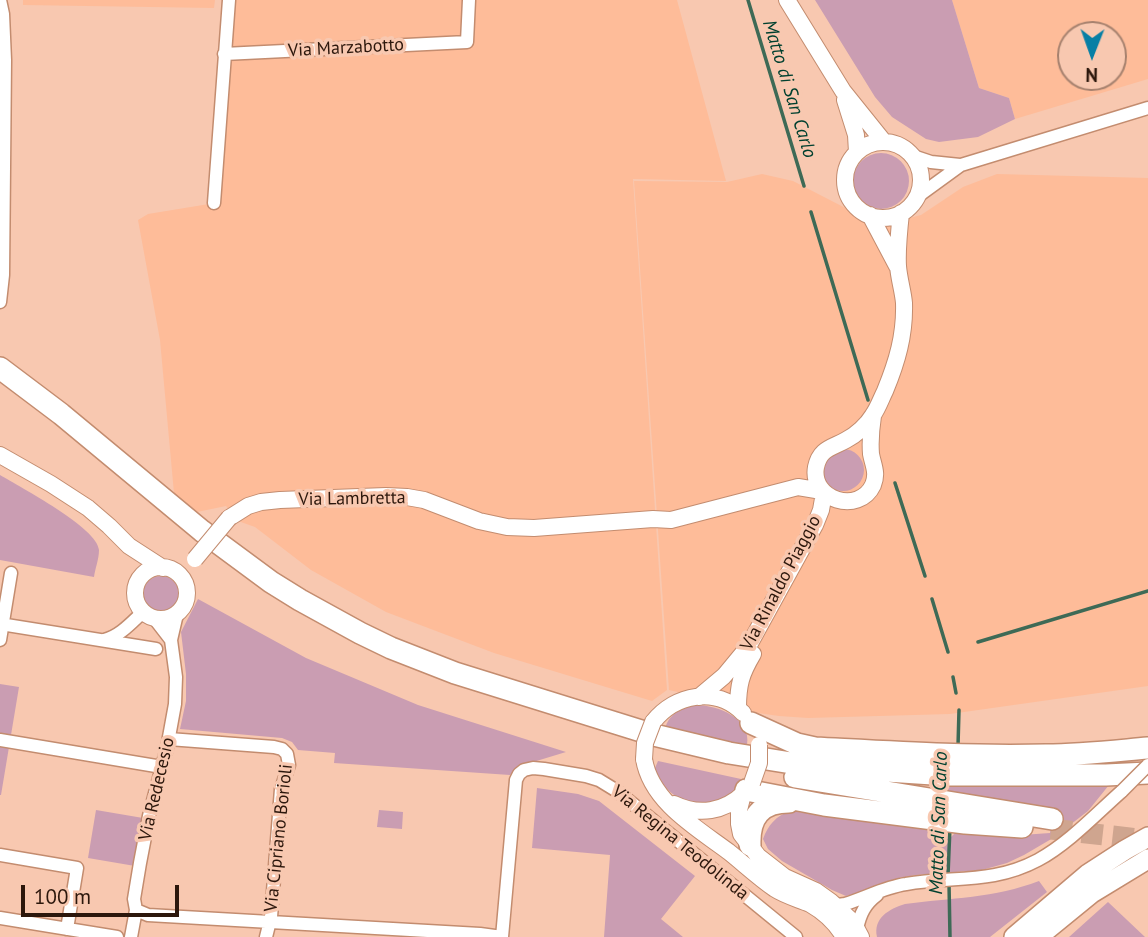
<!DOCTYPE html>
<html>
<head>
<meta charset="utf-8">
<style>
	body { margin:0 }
	#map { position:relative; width:1148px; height:937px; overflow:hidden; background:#f8c8b0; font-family:"PT Sans",sans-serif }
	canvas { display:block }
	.north { position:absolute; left:1057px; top:21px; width:70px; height:70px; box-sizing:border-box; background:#f8c8b0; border:2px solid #a6816e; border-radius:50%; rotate:181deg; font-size:19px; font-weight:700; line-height:28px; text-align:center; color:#2c170c }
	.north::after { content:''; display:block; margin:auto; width:24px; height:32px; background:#077fa5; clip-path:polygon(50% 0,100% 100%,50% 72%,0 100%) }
	.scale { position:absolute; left:21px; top:885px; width:158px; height:32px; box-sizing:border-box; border:4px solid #2c170c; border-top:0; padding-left:9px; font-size:21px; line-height:24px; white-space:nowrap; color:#2c170c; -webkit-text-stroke:5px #f8c8b0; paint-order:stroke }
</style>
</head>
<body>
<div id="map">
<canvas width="1148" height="937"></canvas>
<div class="north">N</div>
<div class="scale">100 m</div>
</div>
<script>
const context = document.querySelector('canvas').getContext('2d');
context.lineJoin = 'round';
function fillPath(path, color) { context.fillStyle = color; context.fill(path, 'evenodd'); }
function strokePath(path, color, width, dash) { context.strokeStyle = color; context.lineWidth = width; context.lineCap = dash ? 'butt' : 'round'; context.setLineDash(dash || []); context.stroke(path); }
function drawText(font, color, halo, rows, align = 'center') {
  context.font = font + ' "PT Sans",sans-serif'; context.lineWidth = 7; context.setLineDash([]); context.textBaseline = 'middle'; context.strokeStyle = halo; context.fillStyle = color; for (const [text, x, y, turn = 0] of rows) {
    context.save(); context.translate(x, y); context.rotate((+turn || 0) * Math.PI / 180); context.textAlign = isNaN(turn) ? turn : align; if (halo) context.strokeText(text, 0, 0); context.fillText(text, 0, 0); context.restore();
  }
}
fillPath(new Path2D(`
	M23,0H215L214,8L23,5Z
	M230,0H677L726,181L633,179L667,690L652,701L494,653L386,612L311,570L255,527L238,521L226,506L197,512L174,493L160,340L138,220L148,214L215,203Z
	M952,0H1148V79L1015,119L1009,98L979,88ZM1071,35H1113V77H1071Z
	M762,174L793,181L857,214L887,224L921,215L963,187L997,174L1148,178V686L950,714L808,718L779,716L758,713L738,706L669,690L634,181L727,182Z`), '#febc99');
fillPath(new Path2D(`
	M815,0H952L979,88L1009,98L1015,119L978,137L939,142L926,139L892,117L875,97Z
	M853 181a28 28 0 1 1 56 0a28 28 0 1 1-56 0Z
	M822 470a21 21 0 1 1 42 0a21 21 0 1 1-42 0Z
	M0,475C20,487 98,528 99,550C99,559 95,569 94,577L0,560Z
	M143 594a18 18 0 1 1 36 0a18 18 0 1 1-36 0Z
	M198,599L306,658L418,705L566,752L520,766L510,775L334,763L335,753L298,750L292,742L282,738L180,729L186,701V674L181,632Z
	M0,684L19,687L1,795H0Z
	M696,705C717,705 752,718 747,745L710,739L665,729C669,713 681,709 696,705Z
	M658,761L741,779C738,802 703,808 685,801C670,795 660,783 655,768Z
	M1040,785H1109L1088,811L1053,838L1024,855L1007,863L982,870L916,875L899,878L881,887L846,896L832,890L782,861L768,849L763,839C768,825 776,816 790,811L944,830L949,839L956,832L1008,836L1050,833L1053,812L941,794L942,786Z
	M537,788L578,794L599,801L695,876L661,919L683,937H604L610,855L532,848Z
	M96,810L143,818L135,866L88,858Z
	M379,810L403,812L402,829L377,827Z
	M1039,881L1047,892L990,937H877C873,918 889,909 905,904C950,898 995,898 1039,881Z
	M1108,902L1145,937H1069Z`), '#ca9db2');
strokePath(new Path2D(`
	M748,0L804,186
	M811,212L868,400
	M895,483L925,576
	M932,599L948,652
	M978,642L1148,591
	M953,677L956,693
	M958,746L959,710
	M948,875L950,827
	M949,883L950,937`), '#3e6a56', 3.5);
strokePath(new Path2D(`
	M1051,829L1148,840`), '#cfa58f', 21, [21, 10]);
const minor = new Path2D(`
	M224,54L467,42L469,0
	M913,156L931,162L960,165
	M917,197L961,165L1148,108
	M214,203L229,0
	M0,302L3,275L5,60L3,14L0,0
	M154,618L171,640
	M0,624L156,649
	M0,640L11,573
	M104,640C120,636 131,623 143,612
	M169,739L274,747L282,749L287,754L289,765L281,789L271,917L266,937
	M0,740L162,767
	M0,855L77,868L67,929
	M830,901L838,905L845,904C865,898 885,887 906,884C954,876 993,884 1038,860C1068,844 1097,813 1122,791
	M136,910L148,915L480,934L502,937
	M0,918L117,937
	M857,929C860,914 865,904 877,895
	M131,937L136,910L134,899L140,863L149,816L167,748L175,704L176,677L171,640L177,614
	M502,937L516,780L519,774L524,770L533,768L544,769L586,776L599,780L617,791L796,937`);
const tertiary = new Path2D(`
	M787,0L843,91L884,142
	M845,100L856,135L857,152
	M845 180a38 38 0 1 1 76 0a38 38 0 1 1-76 0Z
	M870,215L897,266
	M873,416C871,429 870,441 871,454C873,465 878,473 873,485C859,515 810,500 816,467C820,448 832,448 846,440C856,435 867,425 873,415C878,408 881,399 885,391C897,362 905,335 904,303C903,291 899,279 898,266C897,249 899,231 901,213
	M0,455L51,484L88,508L109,526L129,546L163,568
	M229,518L248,506L261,502L280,500L386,496L407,497L424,500L479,521L507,527L534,528L653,519L671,520L798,487L822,491
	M135 593a26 26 0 1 1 52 0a26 26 0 1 1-52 0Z
	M699,697L724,676L748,647L815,525L821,510L824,493
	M738,708C738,685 741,674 753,654
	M653,722C675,694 716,686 743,713
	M644,759C651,802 697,828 729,852C744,864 759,878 775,889C786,896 798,899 810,904C824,912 836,923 844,937
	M743,794L739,810V824L741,834L758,856L785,877L816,891L830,901L853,922L861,937
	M674,804C699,816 724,812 744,793`);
const primary = new Path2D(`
	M1014,937L1088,874L1125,850L1148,837
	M1038,937L1092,893L1148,859`);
const trunk = new Path2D(`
	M0,368L61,414L202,531L271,582L300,600L360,633L391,648L455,673L654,735L729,753L810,766L948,775H1106L1148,773
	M751,723L797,744L815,748C892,752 969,757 1046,755C1080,755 1114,751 1148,748
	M795,777L1052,819
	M746,790L824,805L965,823L1022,827
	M750,845C749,817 761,802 789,802`);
strokePath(minor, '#c38c6f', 15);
strokePath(tertiary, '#c38c6f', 18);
strokePath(primary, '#c38c6f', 22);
strokePath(trunk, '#c38c6f', 24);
strokePath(minor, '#fff', 12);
strokePath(tertiary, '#fff', 16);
strokePath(primary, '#fff', 19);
strokePath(trunk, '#fff', 21);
const minorBridge = new Path2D(`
	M1122,791L1148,765`);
const tertiaryBridge = new Path2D(`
	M195,559L229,518
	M644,759L645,743L653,722
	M752,783L759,763V745`);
strokePath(minorBridge, '#c38c6f', 15, []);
strokePath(tertiaryBridge, '#c38c6f', 18, []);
strokePath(minorBridge, '#fff', 12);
strokePath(tertiaryBridge, '#fff', 16);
drawText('18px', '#2c170c', '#f8c8b0', [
	["Via Marzabotto",346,48,-3],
	["Via Lambretta",352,499,-1],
	["Via Rinaldo Piaggio",781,583,-62],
	["Via Redecesio",157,789,-77],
	["Via Cipriano Borioli",279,838,-84],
	["Via Regina Teodolinda",680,843,39]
]);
drawText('italic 19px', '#00402f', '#f8c8b0', [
	["Matto di San Carlo",789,89,73],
	["Matto di San Carlo",939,823,-88]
]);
</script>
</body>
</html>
